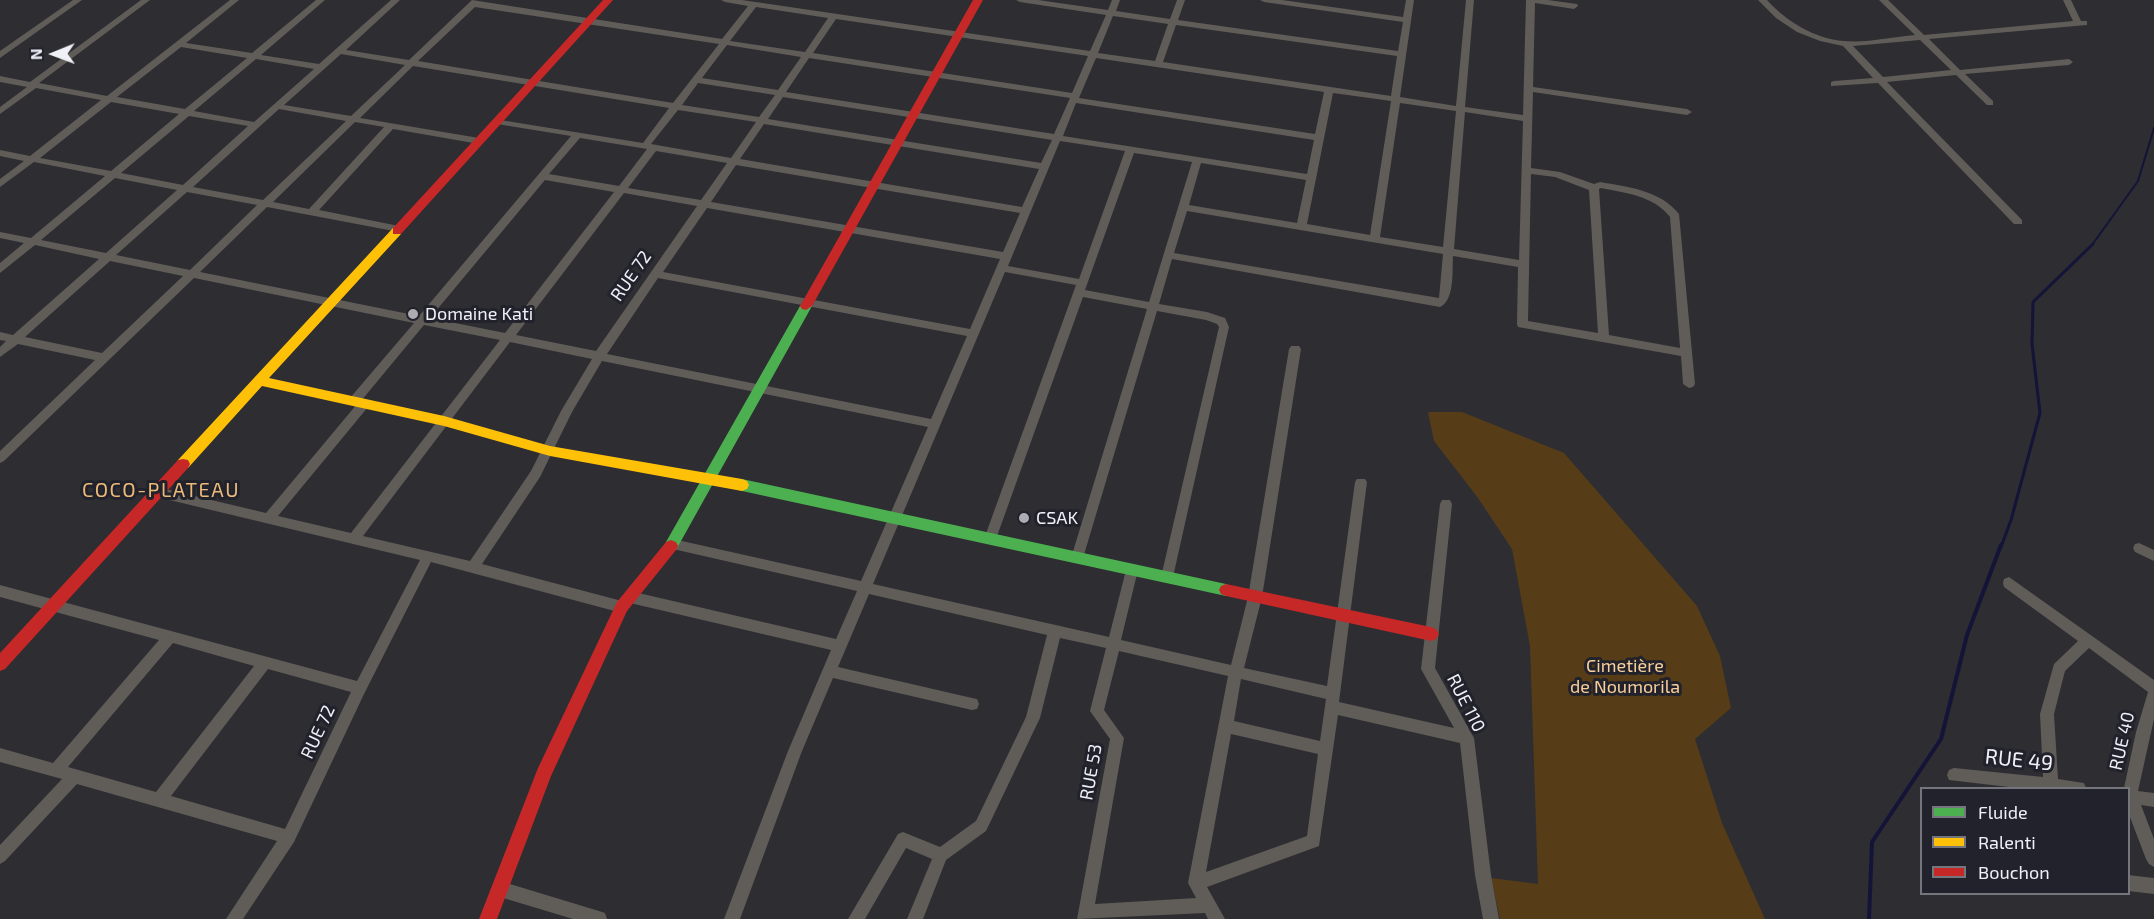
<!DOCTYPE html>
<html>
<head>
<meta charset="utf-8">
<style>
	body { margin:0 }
	#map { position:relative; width:2154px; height:919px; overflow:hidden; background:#2d2d32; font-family:"Exo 2",sans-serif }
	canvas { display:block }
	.legend { position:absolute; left:1920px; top:787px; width:210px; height:108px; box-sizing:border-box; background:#21222b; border:2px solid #74757d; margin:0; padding:8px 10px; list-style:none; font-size:18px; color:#f0f1f7 }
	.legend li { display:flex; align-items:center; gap:12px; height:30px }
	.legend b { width:30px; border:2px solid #74757d }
	.north { position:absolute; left:24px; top:24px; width:60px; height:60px; -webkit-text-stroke:4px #21222b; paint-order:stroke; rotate:269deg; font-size:16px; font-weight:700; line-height:24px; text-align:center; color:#f0f1f7 }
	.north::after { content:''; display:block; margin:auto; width:21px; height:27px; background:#f0f1f7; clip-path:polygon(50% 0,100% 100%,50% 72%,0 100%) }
</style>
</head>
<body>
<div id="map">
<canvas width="2154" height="919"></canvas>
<ul class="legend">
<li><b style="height:8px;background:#4caf50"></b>Fluide</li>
<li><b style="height:8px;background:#ffc107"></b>Ralenti</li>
<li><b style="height:8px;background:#c62828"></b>Bouchon</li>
</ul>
<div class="north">N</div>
</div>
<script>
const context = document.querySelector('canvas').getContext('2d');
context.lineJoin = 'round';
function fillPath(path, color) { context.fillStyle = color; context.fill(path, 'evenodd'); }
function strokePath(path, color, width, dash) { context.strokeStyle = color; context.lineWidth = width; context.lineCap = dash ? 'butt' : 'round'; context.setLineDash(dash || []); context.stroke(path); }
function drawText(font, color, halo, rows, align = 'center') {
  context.font = font + ' "Exo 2",sans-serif'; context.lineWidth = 6; context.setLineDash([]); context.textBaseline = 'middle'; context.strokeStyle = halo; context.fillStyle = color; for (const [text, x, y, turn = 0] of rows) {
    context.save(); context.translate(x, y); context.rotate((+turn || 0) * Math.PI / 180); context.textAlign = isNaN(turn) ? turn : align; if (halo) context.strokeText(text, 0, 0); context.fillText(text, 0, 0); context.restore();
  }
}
fillPath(new Path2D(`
	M1428,412H1462L1564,453L1697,606L1720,656L1731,708L1695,739L1722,823L1765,919H1500L1491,878L1538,884L1530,646L1512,549L1478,498L1434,441Z`), '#573d17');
strokePath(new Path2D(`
	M2092,245L2138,181L2154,128`), '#141438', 2);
strokePath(new Path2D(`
	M2001,547L2011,520L2040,413L2032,344L2033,302L2093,244`), '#141438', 3);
strokePath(new Path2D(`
	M1869,919L1872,842L1941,739L1967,635L2001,545`), '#141438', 4);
fillPath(new Path2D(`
	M73,0H82L0,58V51Z
	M141,0H150L39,83L107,96L230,0H239L186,43L252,53L316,0H325L261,55L319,64L391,0H400L346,50L409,60L472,0L722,39L748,6L725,2L721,0H742L1090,51L1106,15L1020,2L1016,0H1038L1108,10L1112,0H1120L1116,11L1170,19L1177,0H1185L1178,20L1398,51L1403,22L1264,2L1260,0H1282L1403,17L1406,0H1414L1400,97L1456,106L1466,0H1474L1465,107L1523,115L1526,0H1548L1577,4L1578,6L1574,9L1535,3L1533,87L1687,109L1692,112L1687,115L1533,92L1531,168L1560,172L1594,184L1600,182C1628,187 1660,190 1679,214L1695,384L1693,387L1689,388L1683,384L1681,356L1518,327L1517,324L1518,267L1453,256C1452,271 1455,300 1440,307L1172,259L1159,304L1207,312L1225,318L1229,327L1173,577L1172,581L1167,582L1162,581L1161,577L1219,327L1217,324L1206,320L1157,311L1083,558L1082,562L1077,563L1072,562L1071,558L1147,309L1083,297L996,539L994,543L990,544L986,543L984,539L1076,285L1005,272L873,584L1109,637L1126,570L1127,566L1132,565L1137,566L1138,570L1121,640L1231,665L1248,597L1289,349L1291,346H1299L1301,349L1262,597L1244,668L1327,686L1355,482L1357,479H1365L1367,482L1339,702L1454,728L1421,669L1440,504L1442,500H1450L1452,504L1435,668L1474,738L1491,875L1499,919H1483L1475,875L1460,743L1338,715L1319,846L1207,887L1225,919H1208L1205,913L1077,919L1110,739L1090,711L1106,648L1060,638L1040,718L986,831L946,860L923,919H907L932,859L906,848L865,919H848L898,834L903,832L940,847L976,821L1026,717L1047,635L869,594L838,667L972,698L977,699L979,704L977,709L972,710L833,678L802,751L740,919H724L788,751L831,650L630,603L625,601L623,597L625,593L630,591L836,639L857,591L673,549L669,548L667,544L669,540L673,539L861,581L928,427L602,361L572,412L540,477L482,564L622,601L627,603L629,607L627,611L622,613L431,562L365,692L294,842L243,919H226L277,841L77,784L5,861L0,864V845L62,779L0,762V748L53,763L159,640L0,597V585L357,681L420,560L157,497L153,495L151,492L153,489L157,487L266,513L357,404H350L348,401L350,398L414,323L194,278L4,461L0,463V451L95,360L18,344L0,357V347L6,341L0,340V332L13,335L99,259L35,245L0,273V263L24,243L0,238V232L31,238L105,176L34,162L0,187V179L24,161L0,156V150L30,156L101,100L36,88L0,114V107L27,87L0,82V76L30,82ZM475,7L719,44L673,103L418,61ZM756,7L828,18L805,52L730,41ZM1113,16L1168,24L1155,61L1098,53ZM836,19L1088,56L1072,93L813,53ZM1176,25L1397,56L1391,96L1163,62ZM727,45L801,57L778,90L702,78ZM181,47L247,58L185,109L117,97ZM341,54L405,65L351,116L284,105ZM809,58L1070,98L1054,134L786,92ZM1096,58L1324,92L1315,134L1079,98ZM256,59L314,69L254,122L194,111ZM413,66L669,108L643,143L494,119V123L497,124L571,136L419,316L200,272L267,207L399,232L403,231L404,229L399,226L319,210L393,129L479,144L484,141L479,138L360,118ZM698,83L775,95L759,117L682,105ZM1333,93L1391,101L1370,235L1307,224ZM783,97L1052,140L1041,163L768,119ZM111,102L179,114L111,171L40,158ZM1076,103L1314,140L1307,174L1063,136ZM1400,103L1456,111L1443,247L1380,237ZM279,109L346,121L263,200L193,187ZM678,110L756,122L731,158L651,144ZM1465,112L1523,121L1519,260L1454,249ZM189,116L248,126L183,185L121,173ZM355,122L384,127L309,209L273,202ZM764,124L1039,169L1022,207L740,159ZM580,138L647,149L619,186L549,174ZM1060,141L1125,151L1079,279L1008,266ZM656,151L727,163L701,200L628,188ZM1134,153L1192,162L1149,302L1085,290ZM1201,163L1306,180L1297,223L1189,205ZM736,165L1020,213L1003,252L711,202ZM1531,174L1555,177L1589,190L1598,333L1528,321ZM115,178L177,190L106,253L41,240ZM545,180L614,192L505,333L430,318ZM1601,188C1626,193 1654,196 1670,217L1680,348L1609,335L1599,189ZM187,192L257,205L190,270L116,255ZM624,193L697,206L596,351L516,335ZM707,208L1000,259L970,329L663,272ZM1187,211L1443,254L1439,298L1174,253ZM110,261L183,276L102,353L25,337ZM658,278L967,336L931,419L607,354ZM424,325L500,340L351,533L278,516L368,407L370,404L368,401H361ZM510,342L592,359L561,411L531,471L470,561L363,536ZM173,643L254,666L156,792L68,767ZM1119,651L1228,676L1188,883L1196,898L1095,904L1124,738L1104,710ZM268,669L351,692L285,829L171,796ZM1241,679L1326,699L1320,741L1234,721ZM1231,734L1318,754L1307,836L1206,872Z
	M1758,0H1767C1786,21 1815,39 1844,41C1867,43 1892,37 1915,35L1879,0H1888L1924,35L2073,21L2063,0H2071L2081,21H2087V25L1929,39L1960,70L2069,59L2073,62L2069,65L1965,74L1993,101V105H1987L1956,75L1887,82L2022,220V224H2014L1878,83L1831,86V82L1834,81L1873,78L1843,46L1820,41L1797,32L1776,18ZM1920,40L1951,70L1883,77L1853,46Z
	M2139,543L2154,550V561L2135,552L2133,548L2135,544Z
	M2009,577L2154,680V719L2138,791L2154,793V807L2141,805L2154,839V867L2149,864L2146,859L2128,812V788H2124L2136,732L2148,692L2089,648L2065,671L2054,714L2058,779L2084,783L2086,788H2017L1949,780L1947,775L1949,770L1954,768L2043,777L2040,714L2054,664L2078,641L2004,587L2003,583L2004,579Z
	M2128,875L2154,878V894L2128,891Z
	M500,881L599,911L605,913L607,919H573L500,897L495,894L492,889L495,884Z`), '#605c58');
fillPath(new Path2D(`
	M806,302L812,306L676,550L671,552L666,550L664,546L666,542L800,306Z
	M742,479L1226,584L1231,586L1233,590L1231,594L1226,596L742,491L737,489L735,485L737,481Z`), '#4caf50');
fillPath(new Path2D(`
	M397,227L401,228V234L269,378L444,416L550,446L742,479L747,481L749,485L747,489L742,491L550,456L444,426L262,386L188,468H178L176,464L178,460L393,228Z`), '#ffc107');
fillPath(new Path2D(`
	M603,0H613L401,234H393V228Z
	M973,0H983L812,306L806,310L802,309L800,306Z
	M183,459L188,460L190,464L188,468L5,669L0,671V653L178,460Z
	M671,540L676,542L678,546L676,550L627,611L551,776L497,919H479L538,768L617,602L666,542Z
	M1226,584L1431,627L1436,629L1439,634L1436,639L1431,641L1226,596L1221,594L1219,590L1221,586Z`), '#c62828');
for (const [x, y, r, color] of [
	[413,314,6,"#acacb2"],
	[1024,518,6,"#acacb2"]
]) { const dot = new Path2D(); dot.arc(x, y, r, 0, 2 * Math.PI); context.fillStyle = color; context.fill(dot); strokePath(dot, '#21222b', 2); }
drawText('18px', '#f0f1f7', '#21222b', [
	["RUE 72",631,276,-55],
	["RUE 110",1466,703,63],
	["RUE 72",318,732,-65],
	["RUE 40",2122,741,-77],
	["RUE 53",1091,772,-80]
]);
drawText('18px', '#f0f1f7', '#21222b', [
	["Domaine Kati",425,314],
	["CSAK",1036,518]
], 'left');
drawText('18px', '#fad09a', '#21222b', [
	["Cimetière",1625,666],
	["de Noumorila",1625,687]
]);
context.letterSpacing = '1.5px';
drawText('20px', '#ebba79', '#21222b', [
	["COCO-PLATEAU",161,490]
]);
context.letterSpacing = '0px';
drawText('21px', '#f0f1f7', '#21222b', [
	["RUE 49",2019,760,6]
]);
</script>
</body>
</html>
